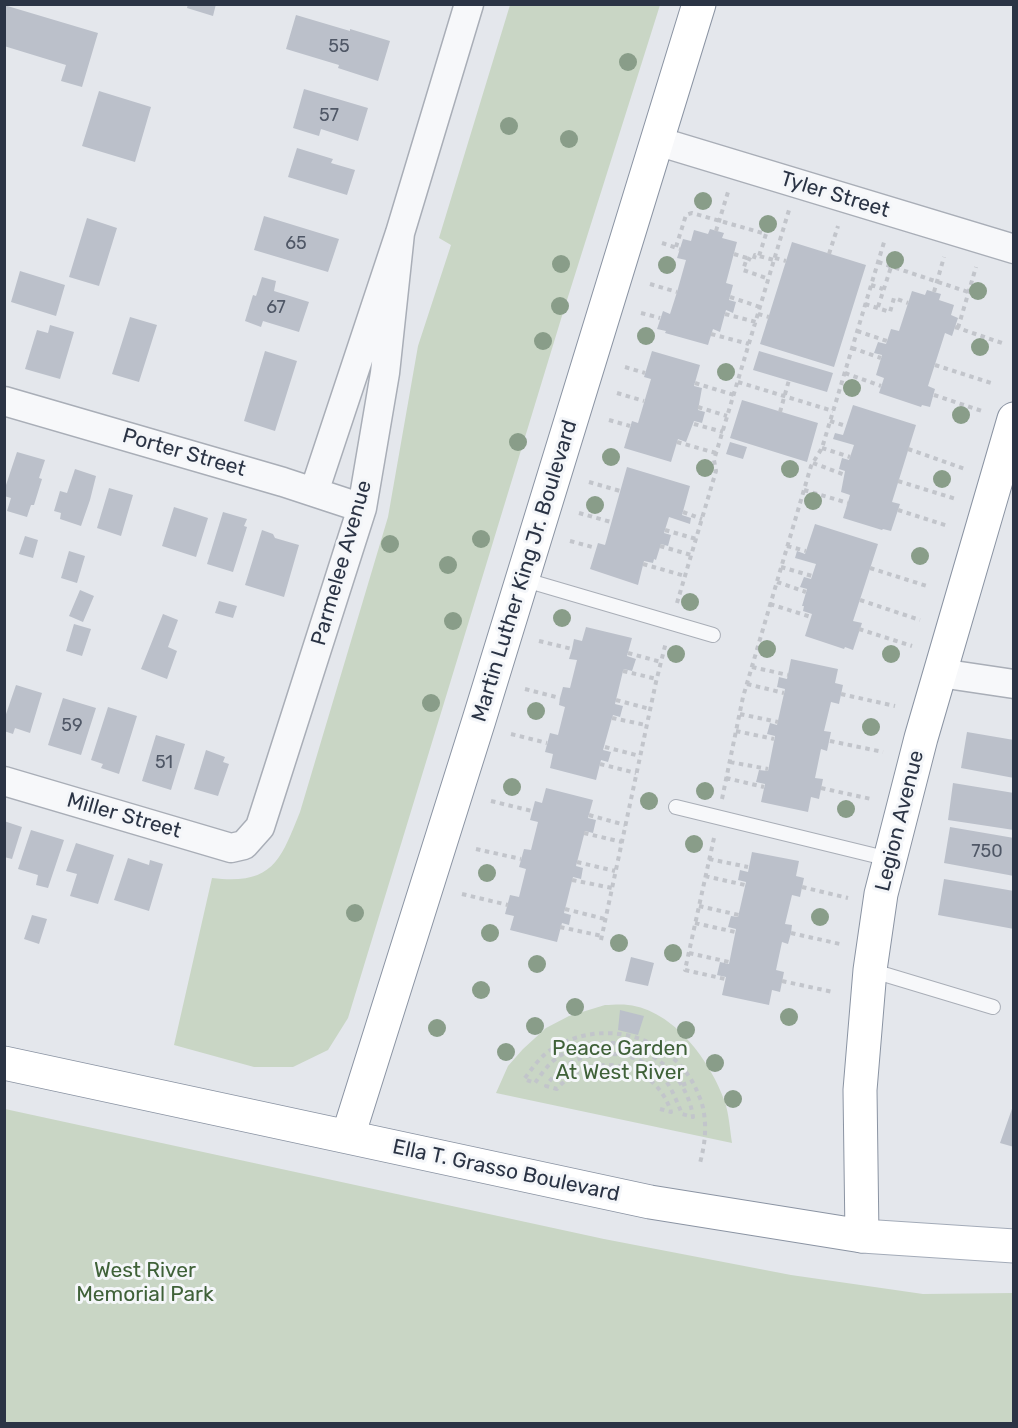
<!DOCTYPE html>
<html>
<head>
<meta charset="utf-8">
<style>
	body { margin:0 }
	#map { position:relative; width:1018px; height:1428px; overflow:hidden; background:#e4e7ec; font-family:Rubik,sans-serif }
	canvas { display:block }
	.frame { position:absolute; inset:0; border:6px solid #2b3445; pointer-events:none }
</style>
</head>
<body>
<div id="map">
<canvas width="1018" height="1428"></canvas>
<div class="frame"></div>
</div>
<script>
const context = document.querySelector('canvas').getContext('2d');
context.lineJoin = 'round';
function fillPath(path, color) { context.fillStyle = color; context.fill(path, 'evenodd'); }
function strokePath(path, color, width, dash) { context.strokeStyle = color; context.lineWidth = width; context.lineCap = dash ? 'butt' : 'round'; context.setLineDash(dash || []); context.stroke(path); }
function drawText(font, color, halo, rows, align = 'center') {
  context.font = font + ' Rubik,sans-serif'; context.lineWidth = 6; context.setLineDash([]); context.textBaseline = 'middle'; context.strokeStyle = halo; context.fillStyle = color; for (const [text, x, y, turn = 0] of rows) {
    context.save(); context.translate(x, y); context.rotate((+turn || 0) * Math.PI / 180); context.textAlign = isNaN(turn) ? turn : align; if (halo) context.strokeText(text, 0, 0); context.fillText(text, 0, 0); context.restore();
  }
}
fillPath(new Path2D(`
	M510,5H660L561,319L348,1018L328,1050L293,1067H254L174,1045L212,878C272,885 280,862 300,812L388,517L418,346L451,245L439,238Z
	M605,1005C612,1005 620,1004 628,1005C674,1010 711,1062 725,1102C729,1115 730,1130 732,1143L496,1093L508,1066L523,1049L546,1028L569,1016Z
	M5,1109L604,1239L791,1275L923,1294L1013,1293V1423H5Z`), '#c9d6c5');
fillPath(new Path2D(`
	M188,4H216L213,16L187,8Z
	M4,5L98,33L82,87L61,81L66,65L4,46Z
	M296,15L350,31V29L390,41L378,81L338,68L339,65L286,49Z
	M304,89L368,108L358,141L321,129L319,136L293,128Z
	M99,91L151,107L135,162L82,146Z
	M297,148L333,159L331,163L355,170L347,195L288,177Z
	M264,216L339,239L328,272L254,250Z
	M87,218L117,228L99,286L69,277Z
	M710,229L724,233L722,238L737,242L726,283L733,285L729,300L736,302L733,313L726,310L720,332L713,329L708,345L665,333L666,331L657,329L663,311L670,314L677,292L686,260L677,258L683,239L691,241L694,230L708,234Z
	M792,242L866,265L834,367L760,344Z
	M20,271L65,285L56,316L11,302Z
	M262,277L276,281L274,291L309,302L299,332L263,321L261,327L245,321L253,295L256,296Z
	M927,290L941,294L939,300L954,305L951,315L958,318L952,336L945,333L928,386L935,389L930,407L922,405L921,407L879,393L884,378L876,375L882,355L874,353L878,342L886,344L891,329L899,331L912,291L925,295Z
	M130,317L157,325L139,382L112,374Z
	M50,325L74,332L60,379L25,369L37,330L48,333Z
	M265,351L297,361L275,431L244,421Z
	M652,351L700,365L694,386L702,388L698,410L705,412L702,423L694,421L686,442L678,439L671,462L624,448L632,421L638,423L651,379L644,377Z
	M759,351L833,373L827,392L753,370Z
	M742,400L818,423L807,462L730,438Z
	M853,405L916,425L892,502L900,504L891,531L883,529L882,530L843,518L850,495L841,492L845,471L839,469L842,458L849,460L854,445L833,439L835,433L843,435Z
	M730,442L747,447L743,459L726,454Z
	M17,452L45,460L39,478L42,479L34,505H31L27,517L7,511L11,498L4,496V491Z
	M627,467L690,486L682,515L691,518L690,524L669,517L664,533L671,535L668,546L661,544L656,560L654,559L653,563L644,561L638,585L590,569L598,543L605,545Z
	M75,469L96,476L90,500L81,526L60,519L61,513L54,511L60,491L67,493Z
	M109,488L133,495L121,536L97,528Z
	M174,507L208,518L196,557L162,546Z
	M223,512L247,519L244,526L247,527L233,572L207,564Z
	M815,524L878,544L853,621L862,623L853,650L845,647L844,649L805,636L812,614L803,611L804,606H802L807,589L800,587L804,577L811,579L816,564L795,558L797,551L805,554Z
	M262,530L273,534L275,538L299,545L284,597L245,585Z
	M25,536L38,540L33,558L19,554Z
	M69,551L85,556L77,583L61,578Z
	M80,590L94,596L83,622L69,616Z
	M219,601L237,606L233,618L215,613Z
	M163,614L178,620L168,647L177,651L167,679L141,669Z
	M74,624L91,629L82,656L66,651Z
	M586,627L632,638L627,656L636,659L632,671L624,669L623,671L615,704L623,706L620,717L613,715L612,718L603,750L611,752L608,762L601,760L596,780L550,768L553,754L545,752L550,733L558,735L565,707L559,705L560,698L563,687L570,688L577,660L569,659L572,649L574,639L582,641Z
	M791,659L838,669L835,683L843,685L839,704L831,702L824,731L831,732L827,751L821,749L815,778L823,779L819,799L811,797L808,812L761,802L765,784L756,782L759,770L768,771L775,736L767,734L770,723L777,725L785,689L777,687L779,677L787,679Z
	M16,685L42,693L30,733L15,728L13,734L4,731V720Z
	M63,698L96,708L81,755L48,745Z
	M108,707L137,716L119,774L101,768L103,764L91,760Z
	M967,732L1014,740V778L961,768Z
	M156,735L185,744L171,790L142,781Z
	M206,750L225,757L223,762L229,764L218,796L194,789Z
	M953,783L1014,793V830L948,820Z
	M546,788L593,800L588,818L596,820L593,833L585,831L576,866L583,868L581,879L573,877L564,913L571,915L569,925L562,923L557,942L510,930L514,916L505,914L510,895L519,897L526,869L519,867L524,849L531,850L538,822L530,820L535,801L542,803Z
	M4,821L22,827L12,859L4,857Z
	M950,827L1014,838V876L944,863Z
	M31,830L64,840L48,888L36,885L38,875L18,869Z
	M76,843L114,855L98,904L70,896L77,874L66,871Z
	M752,852L799,861L796,876L804,878L800,897L792,895L785,924L792,925L791,933L788,944L782,942L776,970L784,972L780,992L772,990L769,1005L722,995L726,977L717,975L720,962L729,964L736,929L728,927L731,916L738,917L746,882L738,880L740,870L748,872Z
	M128,858L149,865L150,860L163,864L149,911L114,900Z
	M944,879L1014,891V929L938,915Z
	M32,915L47,919L39,944L24,939Z
	M631,957L654,963L648,986L625,981Z
	M620,1010L644,1016L638,1035L618,1030Z
	M1014,1103V1147L1000,1143Z`), '#bbc0ca');
const lane = new Path2D(`
	M522,579L713,635
	M676,807L889,859
	M870,970L993,1007`);
const street = new Path2D(`
	M657,141L1014,249
	M4,401L283,482L362,508
	M314,492L400,233L469,4
	M940,673L1014,684
	M4,781L231,848L244,845L260,827L362,508L385,373L400,233`);
const primary = new Path2D(`
	M862,1236L1014,1246`);
const highway = new Path2D(`
	M4,1063L650,1202L862,1236L860,1090L870,970L881,894L921,738L1014,419
	M348,1136L479,720L699,4`);
strokePath(lane, '#a9aeb7', 16);
strokePath(street, '#a9aeb7', 31);
strokePath(primary, '#a3abb8', 35);
strokePath(highway, '#8b94a3', 35);
strokePath(new Path2D(`
	M716,231L728,192
	M662,243L680,249
	M676,247L686,215L692,213L766,234L759,256
	M734,254L747,258L743,270L769,279
	M829,254L838,226
	M747,258L753,261L755,255L774,260
	M775,258L786,261
	M878,262L968,292
	M650,284L677,292
	M871,285L883,289
	M934,292L944,257
	M730,297L760,307
	M865,304L890,312L894,298L908,303
	M878,307L891,267
	M641,313L660,318
	M725,314L756,322
	M758,314L769,317
	M955,327L1002,343
	M958,328L976,267
	M857,331L887,341
	M711,334L749,344
	M852,348L881,358
	M935,365L991,383
	M625,367L645,373
	M845,373L881,386
	M738,382L833,411
	M695,383L734,395
	M617,393L644,401
	M934,395L982,411
	M698,407L727,416
	M780,412L789,380
	M609,420L630,426
	M830,421L846,426
	M694,424L723,432
	M677,442L716,453
	M822,448L850,457
	M908,449L965,469
	M813,463L845,475
	M898,481L956,499
	M589,482L620,491
	M804,490L848,503
	M898,510L948,526
	M683,512L702,519
	M579,513L611,522
	M665,530L696,539
	M570,541L596,548
	M660,546L691,555
	M787,546L806,551
	M643,564L685,576
	M781,567L812,576
	M870,568L930,587
	M777,582L806,592
	M860,600L920,620
	M677,603L716,471L714,460L789,210
	M770,604L811,617
	M859,629L912,646
	M539,641L572,649
	M628,653L661,662
	M752,667L788,675
	M623,671L657,679
	M747,684L784,693
	M525,689L560,698
	M841,694L895,706
	M616,700L650,709
	M740,714L778,722
	M612,718L646,725
	M736,731L774,739
	M511,734L547,743
	M830,741L883,752
	M605,747L640,756
	M730,762L768,769
	M600,764L636,773
	M726,778L764,787
	M821,788L871,799
	M722,799L743,697L811,466L822,448L885,239
	M491,801L532,811
	M589,815L625,825
	M584,833L622,842
	M714,838L685,970L725,979
	M476,849L521,859
	M709,859L748,867
	M577,862L615,871
	M705,876L745,885
	M572,880L612,888
	M802,887L848,898
	M462,894L508,905
	M699,906L739,915
	M565,909L605,919
	M695,923L735,932
	M560,927L602,936
	M791,933L840,944
	M601,940L656,682L666,642
	M689,953L729,962
	M782,981L833,992
	M682,1085L693,1081
	M660,1109L671,1112C656,1062 591,1048 557,1089L546,1086C552,1078 557,1071 565,1066C595,1047 639,1050 663,1077C672,1088 677,1102 682,1114L693,1117C684,1053 604,1019 553,1061C546,1067 540,1076 535,1083L524,1079C532,1069 539,1058 549,1051C599,1016 672,1034 697,1091C699,1096 702,1102 703,1108C707,1127 705,1144 700,1163`), '#c2c5cb', 4, [4.5, 4.5]);
strokePath(lane, '#f7f8fa', 14);
strokePath(street, '#f7f8fa', 28);
strokePath(primary, '#fff', 33);
strokePath(highway, '#fff', 33);
context.fillStyle = '#899d89';
for (const [x, y] of [
	[628,62],
	[509,126],
	[569,139],
	[703,201],
	[768,224],
	[895,260],
	[561,264],
	[667,265],
	[978,291],
	[560,306],
	[646,336],
	[543,341],
	[980,347],
	[726,372],
	[852,388],
	[961,415],
	[518,442],
	[611,457],
	[705,468],
	[790,469],
	[942,479],
	[813,501],
	[595,505],
	[481,539],
	[390,544],
	[920,556],
	[448,565],
	[690,602],
	[562,618],
	[453,621],
	[767,649],
	[676,654],
	[891,654],
	[431,703],
	[536,711],
	[871,727],
	[512,787],
	[705,791],
	[649,801],
	[846,809],
	[694,844],
	[487,873],
	[355,913],
	[820,917],
	[490,933],
	[619,943],
	[673,953],
	[537,964],
	[481,990],
	[575,1007],
	[789,1017],
	[535,1026],
	[437,1028],
	[686,1030],
	[506,1052],
	[715,1063],
	[733,1099]
]) { context.beginPath(); context.arc(x, y, 9, 0, 2 * Math.PI); context.fill(); }
drawText('18px', '#4f5766', null, [
	["55",339,47],
	["57",329,116],
	["65",296,244],
	["67",276,308],
	["59",72,726],
	["51",164,763],
	["750",987,852]
]);
drawText('21px', '#2b3445', '#f4f6f9', [
	["Tyler Street",835,195,17],
	["Porter Street",184,453,16],
	["Parmelee Avenue",342,563,-74],
	["Martin Luther King Jr. Boulevard",525,571,-73],
	["Miller Street",124,816,16],
	["Legion Avenue",900,821,-76],
	["Ella T. Grasso Boulevard",506,1171,12]
]);
drawText('21px', '#3f6138', '#f4f6f9', [
	["Peace Garden",620,1049],
	["At West River",620,1073],
	["West River",145,1271],
	["Memorial Park",145,1295]
]);
</script>
</body>
</html>
